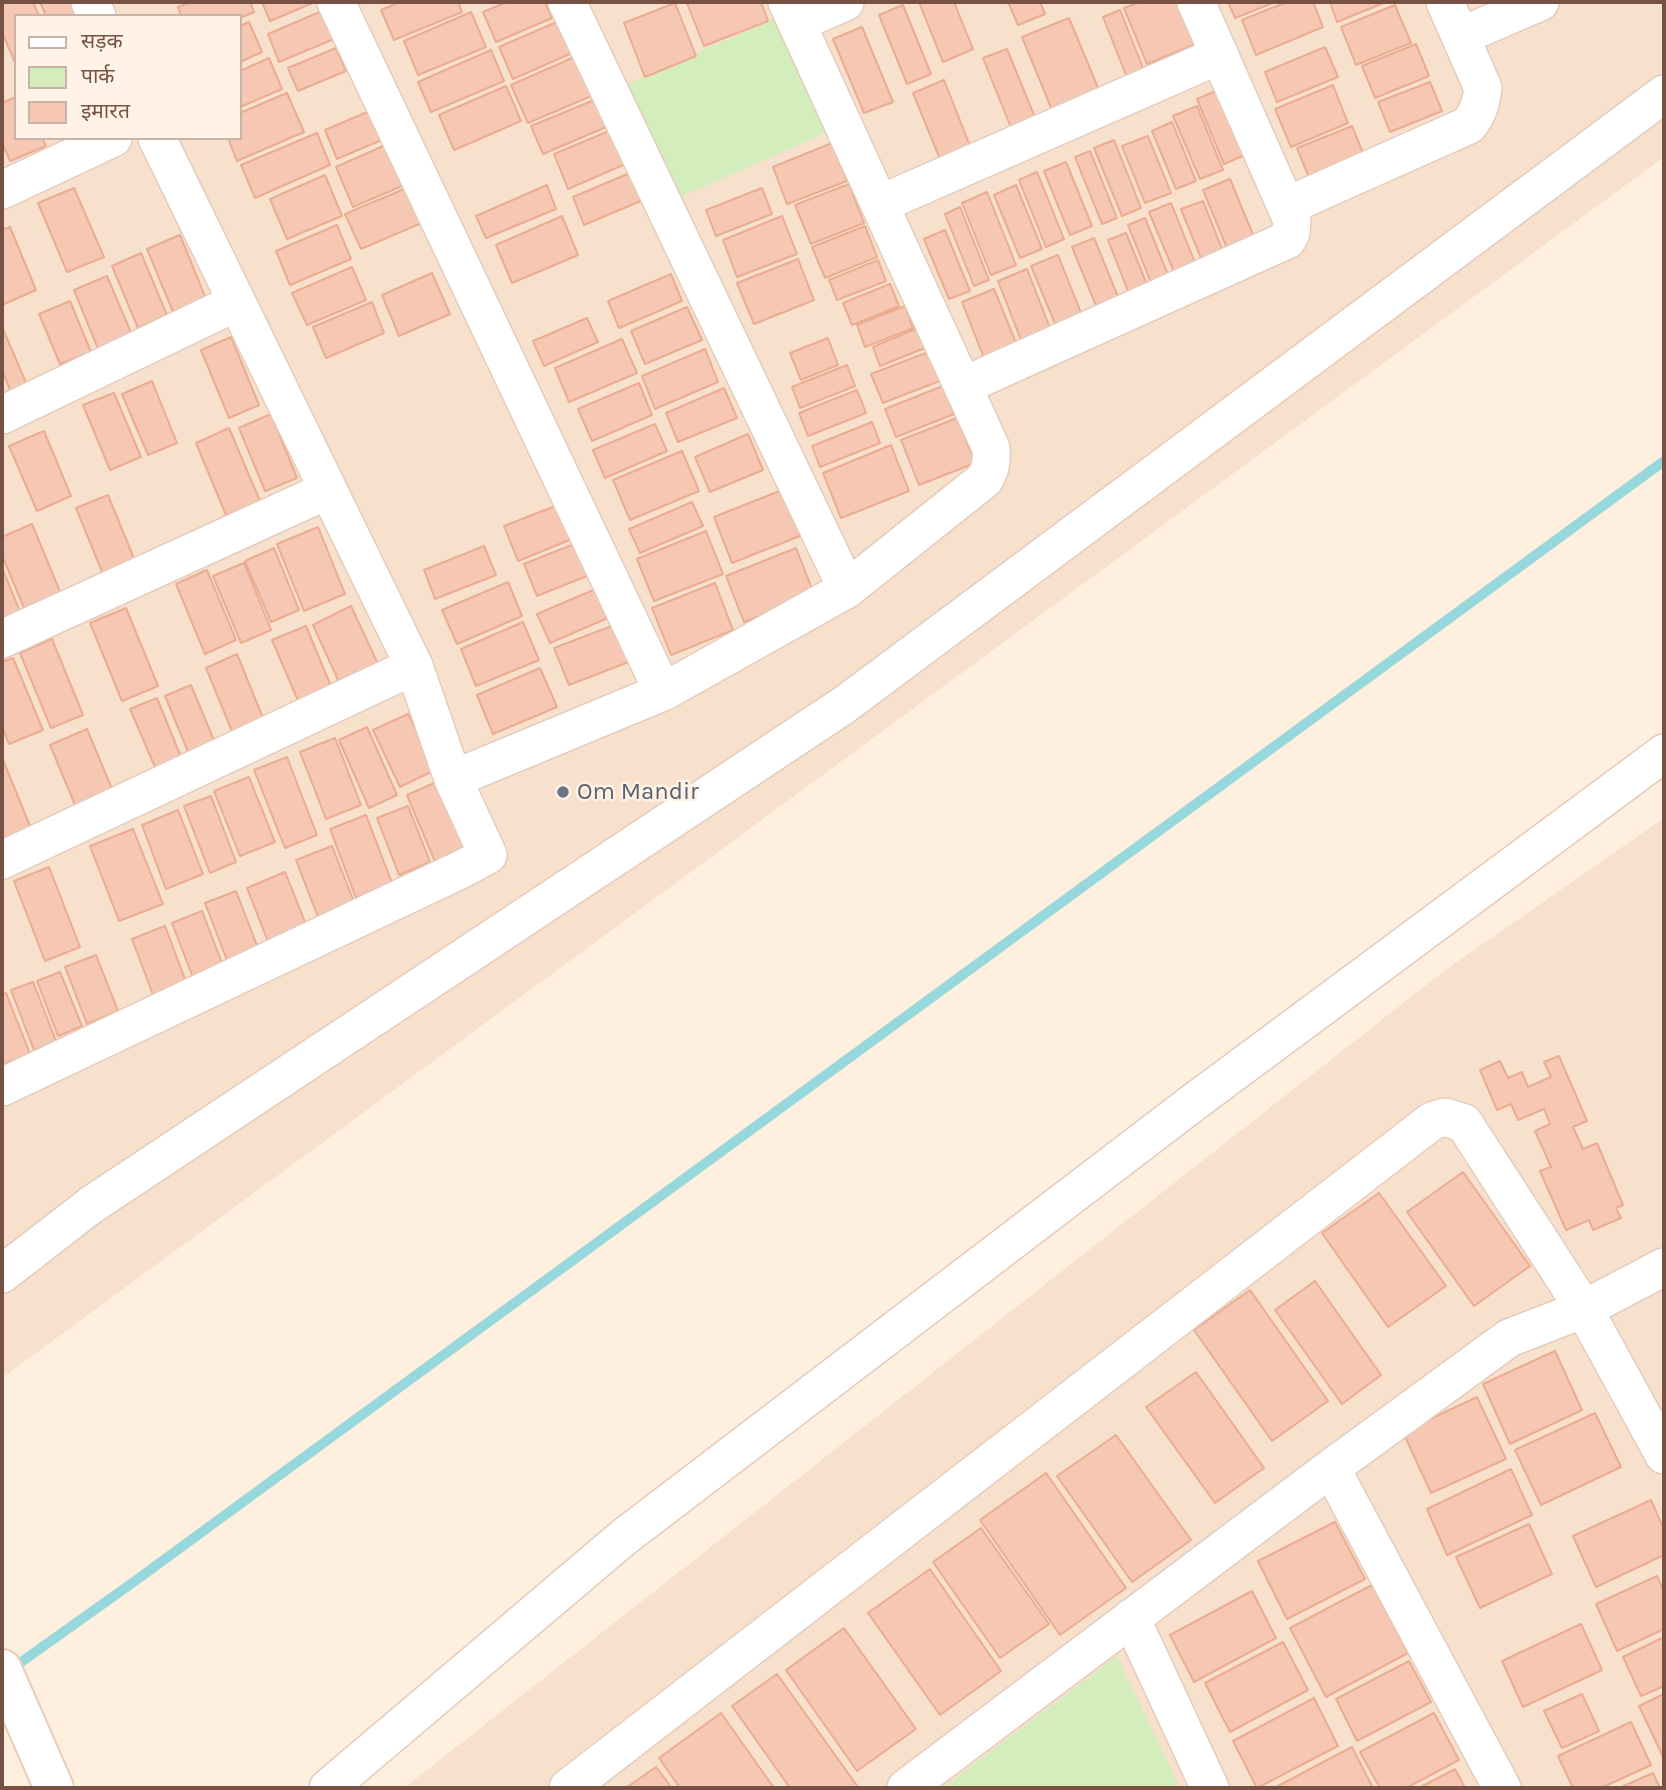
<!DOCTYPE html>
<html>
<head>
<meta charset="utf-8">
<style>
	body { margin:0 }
	#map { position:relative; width:1666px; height:1790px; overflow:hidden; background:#feefde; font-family:Karla,"Noto Sans Devanagari",sans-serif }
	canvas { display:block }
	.frame { position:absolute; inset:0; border:4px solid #775244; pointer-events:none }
	.legend { position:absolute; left:14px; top:14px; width:228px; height:126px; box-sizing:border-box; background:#fff3e7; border:2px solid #c9b3a6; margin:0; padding:9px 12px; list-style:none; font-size:21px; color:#775244 }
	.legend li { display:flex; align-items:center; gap:14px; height:35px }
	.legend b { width:35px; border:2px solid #c9b3a6 }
</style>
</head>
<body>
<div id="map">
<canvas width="1666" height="1790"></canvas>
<div class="frame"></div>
<ul class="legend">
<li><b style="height:9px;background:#fff"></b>सड़क</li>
<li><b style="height:19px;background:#d4edbc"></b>पार्क</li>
<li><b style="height:19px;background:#f6c8b3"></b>इमारत</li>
</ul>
</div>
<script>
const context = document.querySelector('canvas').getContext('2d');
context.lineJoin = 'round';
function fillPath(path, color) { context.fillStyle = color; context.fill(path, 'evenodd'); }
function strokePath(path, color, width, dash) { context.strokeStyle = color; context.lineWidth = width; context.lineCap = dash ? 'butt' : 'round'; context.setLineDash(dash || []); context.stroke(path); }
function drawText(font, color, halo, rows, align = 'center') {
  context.font = font + ' Karla,sans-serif'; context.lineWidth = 5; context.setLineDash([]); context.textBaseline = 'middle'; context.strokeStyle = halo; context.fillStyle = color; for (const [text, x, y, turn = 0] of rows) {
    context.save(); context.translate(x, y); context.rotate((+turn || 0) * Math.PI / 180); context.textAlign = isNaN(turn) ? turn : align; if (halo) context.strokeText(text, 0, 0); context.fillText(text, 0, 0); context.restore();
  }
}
fillPath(new Path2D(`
	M2,2H1664V157L2,1378ZM16,16H240V138H16Z
	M1664,818V1788H404L1444,971Z`), '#f7e0cc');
fillPath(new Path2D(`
	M779,16L830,131L674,200L624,86Z
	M1117,1656L1180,1788H943Z`), '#d4edbc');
strokePath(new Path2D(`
	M10,1670L135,1581L1664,461`), '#97d8dc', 10);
const building = new Path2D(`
	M2,2H33L39,16H16V65L2,32Z
	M40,2H76L81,16H46Z
	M190,2H250L254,12L240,18V16H181L178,7Z
	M262,2H315L270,21Z
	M400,2H458L462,12L394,40L381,10Z
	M507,2H545L552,18L496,42L483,12Z
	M691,2H761L768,21L704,46L687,3Z
	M919,2H954L973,49L943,62Z
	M1008,2H1040L1045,14L1018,25Z
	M1140,2H1179L1196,44L1147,64L1124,8Z
	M1228,2H1275L1235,18Z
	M1287,2H1313L1323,27L1256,55L1242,20Z
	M1330,2H1386L1337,22Z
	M675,3L696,56L645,77L624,23Z
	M903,5L931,74L907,84L879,15Z
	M1395,5L1411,43L1356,65L1341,27Z
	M1120,10L1145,73L1128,80L1103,17Z
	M322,11L334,39L279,62L268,34Z
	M471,12L486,47L418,75L404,41Z
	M1069,18L1101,95L1054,115L1022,37Z
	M559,21L572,53L513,79L499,47Z
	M249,22L262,52L240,62V26Z
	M862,27L893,102L864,113L833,39Z
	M1416,44L1429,76L1375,98L1362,66Z
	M1325,47L1338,77L1277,102L1265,72Z
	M336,48L346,71L298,91L288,68Z
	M1007,49L1038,125L1014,135L983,58Z
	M491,50L504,81L431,112L418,82Z
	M579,55L596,94L528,123L511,85Z
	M269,58L282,89L240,107V71Z
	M944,80L972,151L942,164L913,93Z
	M1430,82L1442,111L1390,132L1378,102Z
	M1333,85L1348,123L1291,147L1275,109Z
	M506,86L521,121L454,150L439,115Z
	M1221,89L1247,154L1224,164L1197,99Z
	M287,93L304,132L237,161L228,138H240V113Z
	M16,97V138H42L46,146L10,161L2,142V103Z
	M599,98L611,125L543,154L531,126Z
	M1197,106L1223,170L1200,179L1173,116Z
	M379,107L391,136L337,159L325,130Z
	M1172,122L1196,181L1176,189L1152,131Z
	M1352,126L1367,163L1312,185L1297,148Z
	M616,128L630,162L568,189L554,154Z
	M317,133L330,165L255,198L241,165Z
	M1148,136L1171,193L1145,203L1122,146Z
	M399,139L416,180L353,207L336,167Z
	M1114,140L1141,208L1122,216L1094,148Z
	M832,143L847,181L787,204L773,167Z
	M1090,151L1117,218L1102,224L1075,157Z
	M1066,162L1092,226L1070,235L1044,171Z
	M632,172L643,200L584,225L573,197Z
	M1037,172L1064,239L1046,247L1019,180Z
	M325,175L342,216L287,239L270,199Z
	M1230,179L1256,242L1229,253L1203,190Z
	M416,184L431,219L361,249L345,214Z
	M849,184L864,223L811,244L795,205Z
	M547,185L556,209L486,238L476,216Z
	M1016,185L1042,249L1020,258L994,195Z
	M74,188L104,257L67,272L38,203Z
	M762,188L772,214L716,236L706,210Z
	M987,192L1016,265L991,275L962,203Z
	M1203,201L1226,259L1205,268L1181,209Z
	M1171,203L1198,270L1177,279L1149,212Z
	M960,207L989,280L974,286L945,214Z
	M562,216L578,255L512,283L496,245Z
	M782,216L797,254L737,277L723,240Z
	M1145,218L1171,282L1154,290L1128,225Z
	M337,225L351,259L290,285L276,251Z
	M865,226L877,257L825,278L812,247Z
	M10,227L36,290L2,305V230Z
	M945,230L970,291L949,299L924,239Z
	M1126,233L1150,292L1131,299L1108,240Z
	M180,235L209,306L176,319L147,249Z
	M1094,238L1121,304L1099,313L1072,247Z
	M141,253L167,315L138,328L112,266Z
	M1058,255L1087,328L1061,338L1031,266Z
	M798,259L814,300L754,324L737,283Z
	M878,260L886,281L837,300L829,280Z
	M352,267L366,300L307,325L292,293Z
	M1027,269L1055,341L1026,353L998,281Z
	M432,273L450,314L399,336L382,295Z
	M671,274L682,301L619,328L608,301Z
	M107,276L135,342L101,356L74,290Z
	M890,284L899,306L852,325L843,303Z
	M994,289L1019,350L986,363L962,302Z
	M70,301L91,352L60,364L39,314Z
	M372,302L384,333L326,358L313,327Z
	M905,306L913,328L865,347L857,325Z
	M687,307L702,340L645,364L631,331Z
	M587,318L598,342L544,366L533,341Z
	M918,328L925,348L880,366L873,347Z
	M2,329H3L27,385L11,392L2,370Z
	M231,337L259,405L229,418L201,350Z
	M828,338L838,365L801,380L790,353Z
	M622,339L637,373L569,402L555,368Z
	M705,349L718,382L655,409L642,376Z
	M931,351L942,380L883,403L871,374Z
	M847,365L855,386L800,408L792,387Z
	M152,381L177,443L148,455L122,394Z
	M639,383L652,415L592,441L578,409Z
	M943,386L954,414L896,437L885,409Z
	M724,388L737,418L678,442L666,413Z
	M857,390L866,413L808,436L799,413Z
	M114,393L141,457L110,470L83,405Z
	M271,414L297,478L265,491L239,428Z
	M957,418L975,463L919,485L901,440Z
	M872,422L880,443L820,467L812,446Z
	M655,424L667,451L605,478L593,450Z
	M229,428L260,501L226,515L196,443Z
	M44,431L71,496L37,511L9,446Z
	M748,434L763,470L710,492L695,457Z
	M891,445L909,491L841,518L823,473Z
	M682,451L699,491L630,520L613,480Z
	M782,490L800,536L732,563L714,517Z
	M108,495L137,566L105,579L76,508Z
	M692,502L703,526L640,553L629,529Z
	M558,505L572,539L518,561L504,526Z
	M32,524L63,599L27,615L2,555V537Z
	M318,527L345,594L304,611L277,544Z
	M706,531L723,574L654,601L637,559Z
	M574,544L587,576L537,596L524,564Z
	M484,546L496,575L435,599L424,570Z
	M274,548L299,610L271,622L245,561Z
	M796,548L814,594L744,622L726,576Z
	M244,563L271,630L241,643L213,576Z
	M2,568L21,614L2,623Z
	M207,570L236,640L205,654L176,584Z
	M508,582L522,616L457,644L442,610Z
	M715,583L733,630L671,655L652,608Z
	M598,588L610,617L550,643L537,614Z
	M351,606L378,664L339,682L313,625Z
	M126,608L158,686L122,701L90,623Z
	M523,622L539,660L476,686L461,649Z
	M620,623L634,660L569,685L554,648Z
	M306,626L335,696L302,710L272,640Z
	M52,639L83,715L51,728L20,653Z
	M237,654L265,723L234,736L206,668Z
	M13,658L43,730L9,744L2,726V662Z
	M540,668L557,707L493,734L477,695Z
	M191,685L215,743L189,754L165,696Z
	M157,698L181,757L155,767L130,709Z
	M408,714L435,770L400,787L373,730Z
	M367,727L397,795L369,808L339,740Z
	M87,729L112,789L75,805L50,745Z
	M335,738L361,805L326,819L300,752Z
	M287,757L317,835L285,848L254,770Z
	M3,760L32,831L2,841V761Z
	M249,777L275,842L240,856L214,791Z
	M441,780L470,850L436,864L407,795Z
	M211,796L236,862L210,873L184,806Z
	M408,806L430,862L399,875L377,818Z
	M178,810L203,874L166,889L142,825Z
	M366,815L392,883L356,898L330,829Z
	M133,829L163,904L119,921L90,846Z
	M332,846L354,902L318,917L296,860Z
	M49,867L80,947L45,961L14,881Z
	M285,872L311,937L272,952L247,888Z
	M236,891L261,956L230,968L205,903Z
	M202,911L225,971L195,983L172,923Z
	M165,926L188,987L155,1000L132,939Z
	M96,955L118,1011L87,1024L65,967Z
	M60,972L82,1026L58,1036L37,981Z
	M33,982L56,1041L34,1050L11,990Z
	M6,993L30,1054L3,1064L2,995Z
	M1559,1056L1587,1121L1573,1127L1583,1149L1597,1143L1623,1205L1616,1208L1621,1218L1593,1230L1589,1220L1566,1230L1540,1171L1551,1167L1535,1131L1550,1124L1544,1109L1518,1120L1511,1104L1497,1110L1480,1070L1500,1061L1508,1078L1522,1072L1528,1087L1551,1077L1544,1062Z
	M1463,1172L1530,1266L1474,1306L1407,1212Z
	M1379,1193L1446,1286L1388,1327L1322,1233Z
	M1315,1281L1381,1375L1342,1404L1275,1310Z
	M1250,1290L1328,1401L1272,1441L1194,1330Z
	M1555,1351L1582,1410L1510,1444L1483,1384Z
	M1196,1372L1264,1468L1215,1503L1146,1407Z
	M1477,1397L1506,1459L1431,1493L1403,1432Z
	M1595,1413L1621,1467L1541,1505L1515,1450Z
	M1116,1435L1191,1540L1132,1582L1057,1476Z
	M1511,1469L1532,1515L1447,1555L1427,1509Z
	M1046,1473L1126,1588L1060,1635L980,1520Z
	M1651,1500L1664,1530V1555L1596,1587L1573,1536Z
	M1335,1522L1365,1579L1287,1619L1258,1561Z
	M1529,1524L1552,1574L1480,1608L1456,1557Z
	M981,1528L1049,1624L1000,1658L933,1562Z
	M930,1569L1001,1671L940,1715L868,1613Z
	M1657,1576L1664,1592V1629L1617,1651L1596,1604Z
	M1372,1585L1408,1653L1326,1697L1290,1628Z
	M1252,1591L1276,1638L1194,1682L1170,1635Z
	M1581,1624L1602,1670L1523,1707L1502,1661Z
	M844,1628L916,1729L857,1771L786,1670Z
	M1664,1637V1686L1641,1696L1623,1657Z
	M1283,1642L1308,1690L1230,1732L1205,1683Z
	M1409,1661L1431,1702L1357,1741L1336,1699Z
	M777,1674L858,1787L857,1788H790L732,1706Z
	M1582,1694L1599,1731L1562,1748L1544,1711Z
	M1664,1694V1759L1639,1706Z
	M1314,1698L1338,1746L1257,1788L1233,1741Z
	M721,1713L774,1788H680L659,1758Z
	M1434,1713L1459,1760L1406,1788H1380L1360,1752Z
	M1631,1722L1651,1765L1601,1788H1573L1558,1756Z
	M1352,1747L1373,1788H1274Z
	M656,1767L672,1788H626Z
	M1455,1769L1465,1788H1419Z
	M1653,1773L1660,1788H1619Z`);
fillPath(building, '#f6c8b3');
strokePath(building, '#ebac92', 2);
const minor = new Path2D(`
	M90,2L97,16
	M336,2L663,692
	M567,2L847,589
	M797,23L845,2
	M1461,36L1540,2
	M2,190L113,138
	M880,204L1220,55
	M1287,206L1469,125C1478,113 1481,103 1483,88L1445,2
	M963,386L1287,240L1291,233L1292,220L1196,2
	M2,415L237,302
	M2,639L328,490
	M453,779L663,692L847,589L985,479C991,468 992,460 991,448L787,2
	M2,860L414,666
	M2,1087L462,869L488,855L453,779L414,666L157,138
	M2,1274L91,1205L844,705L1664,94
	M1331,1468L1502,1788
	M1131,1618L1210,1788
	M328,1788L624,1537L1194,1102L1664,753
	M568,1788L1432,1121L1445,1117L1464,1123L1584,1309L1664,1455
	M906,1788L1331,1468L1509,1338L1584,1309L1664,1267`);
const secondary = new Path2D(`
	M2,1669L54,1788`);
strokePath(minor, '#e5ccbd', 40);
strokePath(secondary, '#ebccb9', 42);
strokePath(minor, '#fff', 37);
strokePath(secondary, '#fff', 38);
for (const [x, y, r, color] of [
	[563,792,7,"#6b7280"]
]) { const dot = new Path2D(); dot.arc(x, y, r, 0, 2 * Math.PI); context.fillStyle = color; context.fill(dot); strokePath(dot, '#fff3e7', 2.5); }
drawText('24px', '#5b616d', '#fff3e7', [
	["Om Mandir",577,792]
], 'left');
</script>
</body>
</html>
